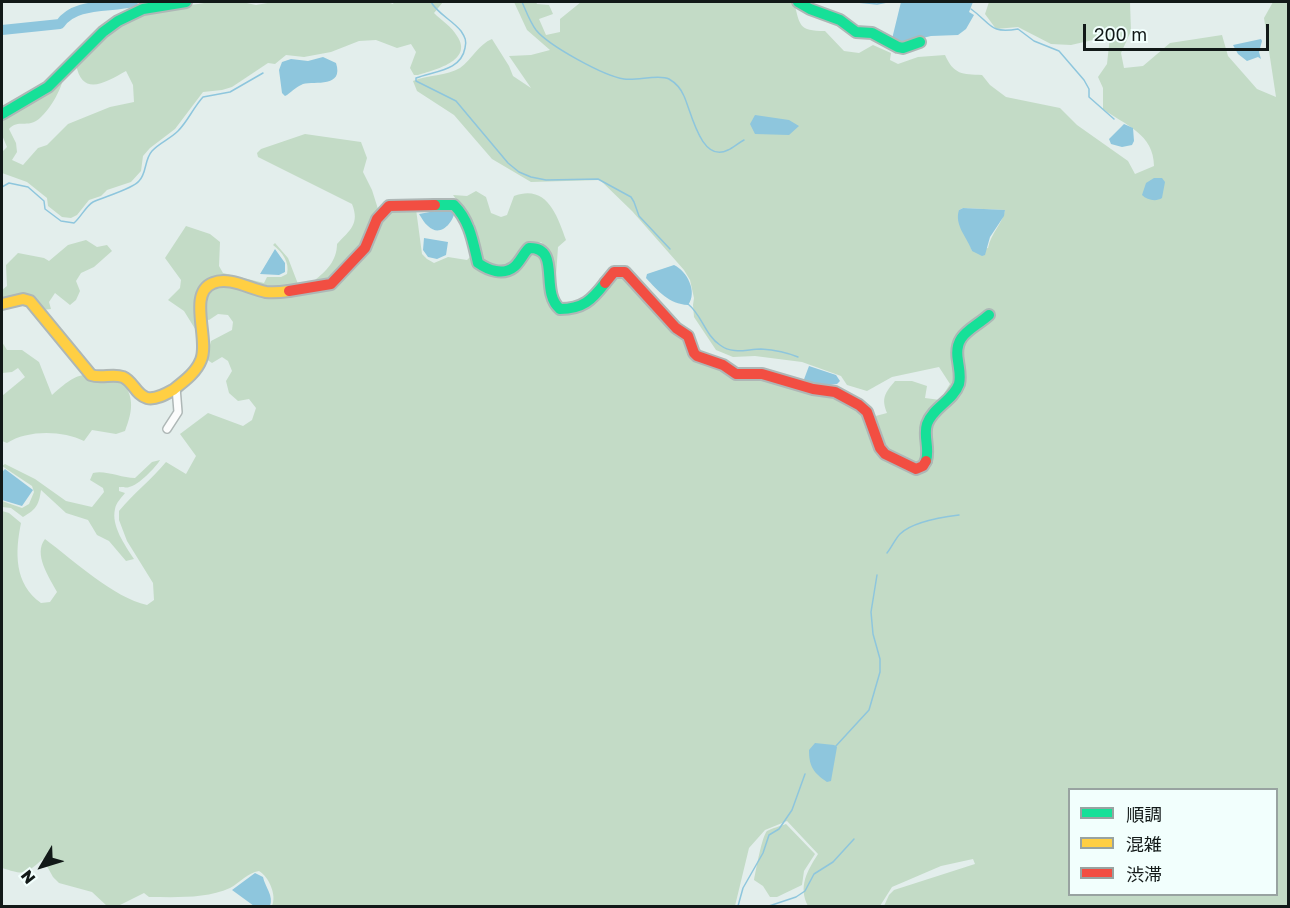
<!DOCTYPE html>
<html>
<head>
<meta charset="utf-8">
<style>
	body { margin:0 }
	#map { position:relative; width:1290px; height:908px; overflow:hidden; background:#e3eeec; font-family:"Golos Text","Noto Sans JP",sans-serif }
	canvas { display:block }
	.frame { position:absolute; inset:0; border:3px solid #121918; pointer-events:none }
	.legend { position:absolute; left:1068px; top:788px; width:210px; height:108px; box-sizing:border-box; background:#f2fffd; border:2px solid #98a3a1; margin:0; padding:8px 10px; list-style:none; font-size:18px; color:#121918 }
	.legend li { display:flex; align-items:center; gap:12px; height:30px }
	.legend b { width:30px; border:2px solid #98a3a1 }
	.north { position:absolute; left:12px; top:836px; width:60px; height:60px; -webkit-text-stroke:4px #f2fffd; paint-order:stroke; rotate:232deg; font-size:16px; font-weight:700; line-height:24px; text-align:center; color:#121918 }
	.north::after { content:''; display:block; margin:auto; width:21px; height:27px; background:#121918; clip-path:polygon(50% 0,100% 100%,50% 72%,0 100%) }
	.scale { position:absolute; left:1083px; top:24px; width:186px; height:27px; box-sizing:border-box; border:3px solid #121918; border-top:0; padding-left:8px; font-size:18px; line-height:21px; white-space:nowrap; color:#121918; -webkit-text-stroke:4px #f2fffd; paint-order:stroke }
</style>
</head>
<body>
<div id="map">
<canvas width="1290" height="908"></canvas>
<div class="frame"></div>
<ul class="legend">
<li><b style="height:8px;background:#16e098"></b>順調</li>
<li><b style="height:8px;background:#ffcf43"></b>混雑</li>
<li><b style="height:8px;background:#f24e42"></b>渋滞</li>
</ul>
<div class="north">N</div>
<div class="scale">200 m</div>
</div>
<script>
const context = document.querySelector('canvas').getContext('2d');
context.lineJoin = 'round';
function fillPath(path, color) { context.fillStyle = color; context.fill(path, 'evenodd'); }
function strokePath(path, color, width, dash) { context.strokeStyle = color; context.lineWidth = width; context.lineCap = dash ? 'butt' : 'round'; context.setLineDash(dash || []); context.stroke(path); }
fillPath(new Path2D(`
	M210,2H242L256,5L273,2H387L393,4L394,2H443L434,13C441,20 452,27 457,36C474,61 434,70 418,75H414L410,68L416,52L411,44L397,48L376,40L359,41L331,52L304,57L286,55L275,64L268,63L232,87L222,90L203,92L175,129L150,148L143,156L141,171L131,182L107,190L101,196L89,200L77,215L71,218L62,217L48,206L47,198L27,182L2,173V152L7,147L2,135V119L42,97L63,78C62,90 44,121 31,123C22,125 16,121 9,129L16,143L17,152L12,160L23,165L38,148L47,145L68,124L110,107L134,102L133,85L126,71C106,82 82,98 76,64C106,36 121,19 163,9C178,6 194,5 210,2Z
	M514,2H536L537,4L549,5L553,14L539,19L546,35L560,32V19L581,2H794C800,25 798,31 825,31L844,51L859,53L873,45L891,53L890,60L898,64L918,57L945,55C954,75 962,74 982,75L990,85L1006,97L1060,108L1077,125L1128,161L1135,174L1154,166C1154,134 1125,125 1103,109V88L1098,77L1107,64L1110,36L1071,45L1051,44L1018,27L996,29L985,14L989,2H1130L1131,31L1121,53L1124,68L1143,66L1170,43L1222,35L1228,56L1257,89L1276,97L1264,18L1273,2H1288V906H884L889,895L894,890L975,864L973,859L941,866L892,887L880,906H808C798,887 807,871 818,854L787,821L765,830L749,848L735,906H272C277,895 269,877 259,871C247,873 241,882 230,888C206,899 175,897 149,897L144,893L118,906H107L92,892L59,883L53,877L43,859C24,875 25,875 2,868V511L9,513L21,523C15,552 14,584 41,603L50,602L57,592C49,577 33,554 45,539C73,560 114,598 147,605L154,600L153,583L127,541L119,520V511C134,493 151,480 166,462L186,474L196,456L180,434L208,413L243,426L252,420L256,408L249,399L238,401L229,393L226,381L232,371L228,361L222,357L212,363L206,359L211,341L232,330L233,322L228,315L218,314L209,320L205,319L206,293L220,283L257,291L335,284L379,220L390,209H416L422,254L427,259L434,263L448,257L467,260L476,251L475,225L453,195L467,196L476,191L486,197L491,213L501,217L507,215L514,196C547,184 557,215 566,240L558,247L555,290L547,249L541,242L531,246L541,253L551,300L573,311L615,273H621L686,337L697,357L762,376L835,393L868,418L887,413C881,398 885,393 895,381H912L927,386L925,398L940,400L950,384L939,367L892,377L867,391L847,385L841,376L802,362L755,356L733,357L716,350L694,317L693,305L694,298L690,280L684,270L632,211L600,180L531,182L492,159L454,115L417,91L413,81C427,75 447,76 460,68C472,59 479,44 492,39L509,66L513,76L531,88L509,56L531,55L550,50L527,30ZM963,208L1005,210C1003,223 991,233 988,248L972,251L959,210ZM1070,790H1276V894H1070Z
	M305,134L361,142L367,158L363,172L372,190L378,209L371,221L362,247L329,281L315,284L314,281C326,271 337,261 337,244C350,230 360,224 352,204L258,157L257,153L261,149Z
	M186,226L210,234L220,242L219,266L223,273L264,283L267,277H281L287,274C290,262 282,252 273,245L275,243L288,258L298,284C270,294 250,285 222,278L195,298L197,332L184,311L168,300L180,288L181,280L165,258Z
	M86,240L97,247L107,245L112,251L94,267L81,273L76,281L80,291L76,300L70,305L55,293L49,302L51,309L42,310C21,289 27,296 2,300V290L7,286L6,265L18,253L44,258L49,261L68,245Z
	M2,342L7,350H22L39,362L52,395C84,366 84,375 123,382C135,399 132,412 125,431L116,434L92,430L84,441C62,430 27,430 7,443L2,441V396L25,377L18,368L12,372L2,373Z
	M160,460C156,467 138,486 129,487C129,488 120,487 119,487V491L125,493C121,498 116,503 115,509C111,526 125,545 134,559L126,561L109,541L97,535L88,520L66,513L41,490C39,504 37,509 23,517L11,508L2,507V501L22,508L29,504L34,492L32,486L2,466L5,464L35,479L66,501L92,507L104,492L103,488L90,480L93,473C106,470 121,478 135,478L152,462Z
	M786,824L815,854L804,871L802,885L777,897H770L763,886L754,880C756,870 762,836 767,831C772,828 781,826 786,824Z`), '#c3dbc6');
fillPath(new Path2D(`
	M901,2H973L969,12L974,15L966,29L958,35L931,36L902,43L892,39Z
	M1261,39L1262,41L1259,52L1261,59L1258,57L1247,61L1238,54L1233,45Z
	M323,57L336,63C344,88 315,81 303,84C298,86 292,91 287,95L285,96L282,93L279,70L282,62L291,59L308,61Z
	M755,115L789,120L799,126L789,135L755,134L750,124Z
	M1124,124L1133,128L1134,141L1132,145L1122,147L1111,144L1109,139Z
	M1162,178L1165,182L1162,198C1156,202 1147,200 1142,195L1146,183L1154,178Z
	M963,208L1005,210L1004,216L990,237L985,255L982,256L972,251C967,237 954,225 959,210Z
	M446,209L455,211C453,223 440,238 428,226C424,223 422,218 419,214Z
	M424,238L448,242L446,255L437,259L428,257L423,250Z
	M275,249L285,263V272L279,275L260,274Z
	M674,265C687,271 698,292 688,305C669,304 658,291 646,278L647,274Z
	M809,366L836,375L840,381L837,384L821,386L803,382Z
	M5,469L33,490L22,506L2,500V472Z
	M815,743L834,745L837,747L831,781L827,782C814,773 809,767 809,750Z
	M255,873L263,877C265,887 274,896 270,906H254L232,890Z`), '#8ec6dd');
strokePath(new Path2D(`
	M431,2C438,14 452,20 461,31C465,37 467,41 465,48C461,71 434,71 416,78V81L456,101L508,163L519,172L531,177L546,180L598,179L631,197L634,202L639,216L670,249
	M522,2C526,11 530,22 536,30C549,46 604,76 624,79C637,81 659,74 669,79C676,83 681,89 684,96C691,111 701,164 728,150C733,148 738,143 744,140
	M857,2L877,4L887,2
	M971,9C992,24 989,34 1018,29L1034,41L1059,51L1084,80L1089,89V97L1114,119
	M2,187L9,183L28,187L44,201L45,209L61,221L74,223C81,217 86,206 93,202C103,197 133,189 139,181C147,173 144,160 152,151C159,143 170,139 178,131C188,121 193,108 203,97L230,92L263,73
	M688,304C702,315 705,335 720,345C733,355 747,349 761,349C775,350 786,352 798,357
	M887,553C892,547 895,539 900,534C912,522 943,517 959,515
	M835,747L869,710L880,672V659L873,634L871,612L877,575
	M738,906L743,888L763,853L769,835L779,829L792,810L805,774
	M769,906L796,897L805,891L814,874L833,862L854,839`), '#8ec6dd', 1.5);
strokePath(new Path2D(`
	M2,30L60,24C75,2 110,8 133,2`), '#8ec6dd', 10);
const street = new Path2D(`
	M167,429L178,412L176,387`);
const fast = new Path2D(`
	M798,2L810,9L840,20L856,32L872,33L898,47L903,48L920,42
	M2,114L48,87L103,32L118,21L143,9L186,2
	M435,205H454C470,221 473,242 478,263C488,270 503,276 514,267C520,262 523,254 529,248C562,247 539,292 560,309C583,309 592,300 605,283
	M926,461C930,448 923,436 927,424C933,407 953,401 959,384C961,376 959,369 958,361C953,334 972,330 989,315`);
const slow = new Path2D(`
	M2,304L23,299L30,301L91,375C102,379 112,373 123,377C133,381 136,395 147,398C156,400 166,394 173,390C183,382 196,373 201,360C210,340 187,293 213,283C229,276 250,289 266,292C274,293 282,292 289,291`);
const jam = new Path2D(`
	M605,283L614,272H625L676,328L688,336L694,353L697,356L723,365L736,374H762L813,389L835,392L859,405L867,412L880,448L885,454L916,469L923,466L926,461
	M289,291L331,284L365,248L377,219L389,206L435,205`);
strokePath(street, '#aeb7b6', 10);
strokePath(fast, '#aeb7b6', 14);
strokePath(slow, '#aeb7b6', 14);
strokePath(jam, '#aeb7b6', 14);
strokePath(street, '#fbfcfc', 7);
strokePath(fast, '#16e098', 10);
strokePath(slow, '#ffcf43', 10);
strokePath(jam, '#f24e42', 10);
</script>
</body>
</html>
